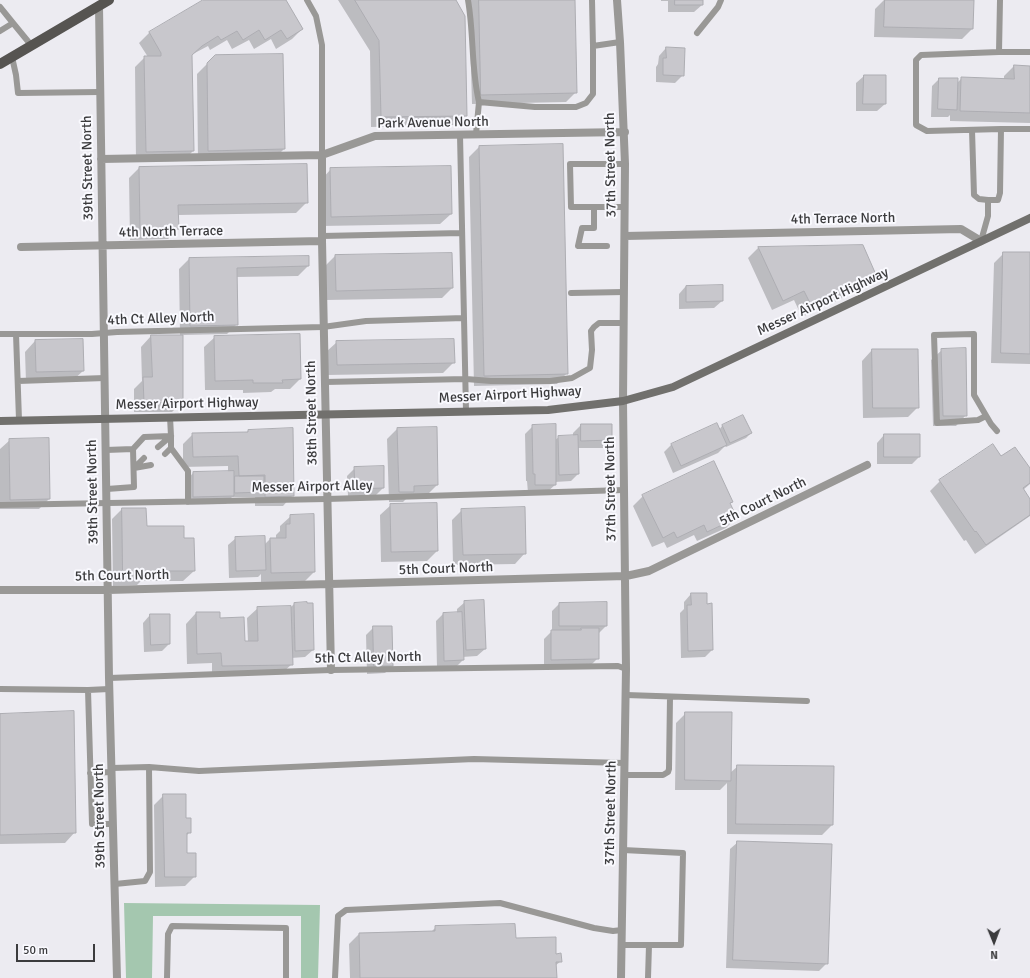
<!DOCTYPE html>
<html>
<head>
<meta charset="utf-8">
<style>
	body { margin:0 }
	#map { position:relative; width:1030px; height:978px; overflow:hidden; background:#ecebf1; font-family:Signika,sans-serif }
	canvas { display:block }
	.north { position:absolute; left:974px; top:922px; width:40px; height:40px; -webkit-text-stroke:3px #f9f9fe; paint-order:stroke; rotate:179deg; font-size:11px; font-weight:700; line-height:16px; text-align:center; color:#3b3b3d }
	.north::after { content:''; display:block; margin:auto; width:14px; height:18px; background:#3b3b3d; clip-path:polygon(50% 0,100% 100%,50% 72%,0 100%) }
	.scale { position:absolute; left:16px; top:944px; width:79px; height:18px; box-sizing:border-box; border:2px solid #3b3b3d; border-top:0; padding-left:5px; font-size:12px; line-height:14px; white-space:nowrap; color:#3b3b3d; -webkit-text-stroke:3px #f9f9fe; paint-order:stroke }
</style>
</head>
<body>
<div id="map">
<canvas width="1030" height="978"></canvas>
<div class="north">N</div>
<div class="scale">50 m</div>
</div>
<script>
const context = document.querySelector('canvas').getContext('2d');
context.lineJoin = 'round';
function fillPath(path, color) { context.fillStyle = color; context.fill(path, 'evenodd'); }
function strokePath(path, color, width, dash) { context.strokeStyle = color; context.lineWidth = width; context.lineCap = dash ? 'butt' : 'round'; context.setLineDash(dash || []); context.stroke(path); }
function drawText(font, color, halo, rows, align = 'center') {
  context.font = font + ' Signika,sans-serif'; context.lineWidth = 4; context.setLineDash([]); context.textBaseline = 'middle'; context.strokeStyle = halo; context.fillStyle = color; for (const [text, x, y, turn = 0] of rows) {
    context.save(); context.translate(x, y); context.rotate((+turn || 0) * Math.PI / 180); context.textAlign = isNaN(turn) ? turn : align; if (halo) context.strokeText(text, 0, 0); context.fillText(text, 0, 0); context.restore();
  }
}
fillPath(new Path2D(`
	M124,903L320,905L318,978H301V916H153L152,978H126Z`), '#a4c7af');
fillPath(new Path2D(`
	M205,0H285L302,29L292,39L276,49L271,39L254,49L249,40L232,49L227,40L210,50L208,46L191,55L193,151L183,161L136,162L135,67L145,57H148L139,43L149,33Z
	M338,0H455L466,115L456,125L371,127L370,51Z
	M469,0H574L576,92L566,102L472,104Z
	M661,0H702V5L694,12H668V1H661Z
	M884,0H931L972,29L962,39L874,37L875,9Z
	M666,48L683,75L675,83L656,82V67L658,64L659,56Z
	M215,56L284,149L274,159L198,161L197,74Z
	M1014,66L1030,67V123L950,121V115L948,117H931L932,86L939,79L957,83L962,78L1004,79V76Z
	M864,76L885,104L877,111H856V83Z
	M479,147L567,373L557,384L474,386L469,157Z
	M450,167L451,214L440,224L321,226V180L331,169Z
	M139,168L307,202L296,213L178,215V229L168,239L130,240L129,178Z
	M862,246L876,276L866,287L802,317L794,300L772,310L748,258L758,248Z
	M1004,253H1030V364L991,363L994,263Z
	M335,256L452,288L442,298L326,300L325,266Z
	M189,259L308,266L298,276L236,277L237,324L227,334L182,335V402L172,412H134V389L142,381L141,347L151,336H180L179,269Z
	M686,286L722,301L714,308L679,309V294Z
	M215,337L300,379L290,389H275L271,392L243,393V390H205L204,347Z
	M35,341L83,371L72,381L26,382L25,352Z
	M337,342L454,362L443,373L327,375L326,352Z
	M872,350L918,407L908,417L863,418L862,361Z
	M942,350L966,415L956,426H933L931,360Z
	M743,416L751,433L746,438L726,447L725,446L718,453L673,473L664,452L671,445L716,425L719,430L722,426Z
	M581,425H611V440L604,448H577L578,474L571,481L555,482V485L547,492L528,493L527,481H526L525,434L533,426L555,440L559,437L573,436V433Z
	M397,429L437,485L427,495H410L403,502H389L387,439Z
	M248,431L293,495L283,506H255V497H232L226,504L186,505V481L193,473H228V466L183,467V444L193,434L246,433Z
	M884,435L919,457L912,464H877V443Z
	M10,440L49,499L39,509H0V449Z
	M1001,458L1030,470V484L1023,490L1030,500V516L975,554L966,540L964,541L930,491L940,481Z
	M355,468L383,488L376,495L348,496L347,476Z
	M643,496L732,502L729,504L736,518L726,528L697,541L694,535L667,548L664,542L652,547L633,506Z
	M391,505L437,551L427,561L381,562L380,515Z
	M122,509L146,527L183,539L194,571L183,581H141L137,585L113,586L112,519Z
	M462,510L525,553L515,564L453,565L452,520Z
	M291,516L314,572L304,582L261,583V574L258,577L229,578L228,545L236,538L264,545L270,539H276V535L280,531V526Z
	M691,594L712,650L705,657L681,658L680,613L684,609V602Z
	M465,602L485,649L477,656L462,657L463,660L455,668H437L436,621L443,614L457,613V609Z
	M294,604L313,650L305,657L291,658L292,664L281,674L212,676V663L187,664L186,624L196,613L219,619L244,642H248L247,618L258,608L291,607Z
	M559,604L606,626L598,634V658L590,666L544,667V639L552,631V611Z
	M150,615L169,644L162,651L144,652L143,623Z
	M374,627L392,666L385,673L367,674L366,635Z
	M686,713L730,773L738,766L832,825L822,835L727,834V783L720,790H675L676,723Z
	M0,715L75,832L65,843L0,844Z
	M164,795L185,819L190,832L186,836V854L195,876L185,886L155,887L154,805Z
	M738,842L827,963L819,971L726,968L730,849Z
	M436,927L515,939L555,955L561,961L555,966L556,978H350L349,944L359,934L431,932Z`), '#0003');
const building = new Path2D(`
	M203,0H286L303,29L287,39L281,30L265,40L259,30L243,40L237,31L221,40L218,36L202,46L192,55L194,151L146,152L144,56H161V53L149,32Z
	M355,0H456L465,16L467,116L381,117L379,41Z
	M479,0H575L577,93L481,95Z
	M675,0H703V5H675Z
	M885,0H974L973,29L884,27Z
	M666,47L685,48L684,76L663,75V58H666Z
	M283,54L285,149L208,151L207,63L215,55Z
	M1014,65L1030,66V113L960,111L961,77L1014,79Z
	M864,75H886V104H863Z
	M939,78H958L957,110L938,109Z
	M563,144L568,374L484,376L479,146Z
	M307,164L308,203L178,205L179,229L140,230L139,167Z
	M451,166L452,214L331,217L330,168Z
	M863,245L877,277L812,307L804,291L783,301L758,247Z
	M1003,252H1030V354L1001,353Z
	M452,253L453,288L336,291L335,255Z
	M309,256V266L237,268L238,325L190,326L189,258Z
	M723,285V301L686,302V286Z
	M300,334L301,379L282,380L283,383H253V380L215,381L214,336Z
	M151,335H183V402L144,403L143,377H152Z
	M83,339L84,371L36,372L35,340Z
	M454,339L455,363L337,365L336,341Z
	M966,348L967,416H943L941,349Z
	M872,349H918L919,408H873Z
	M743,415L752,433L730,443L722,425Z
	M717,423L727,445L681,466L671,444Z
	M556,424V485H535V474H533L532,425Z
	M581,424H612V440L581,441Z
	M437,427L438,485L414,486V492H399L397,428Z
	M293,428L294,496L265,497V475L239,476L238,456L193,457L192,433L248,432V430Z
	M884,434H920V457H884Z
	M578,435L579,474L559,475L558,436Z
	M49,438L50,499L10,500L9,439Z
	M993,444L1001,456L1015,447L1030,468V483L1023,488L1030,499V515L986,545L976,531L975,532L939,480Z
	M714,461L733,502L730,503L737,518L707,532L704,525L677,538L674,532L663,538L642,495Z
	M384,466V488L355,489L354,467Z
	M234,471V496L193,497V472Z
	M235,476H264V492L235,493Z
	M437,503L438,551L391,552L390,504Z
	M525,507L526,554L463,555L461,509Z
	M122,508H146L147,526H184V538H194L195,571H148V575L123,576Z
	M314,514L315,572L271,573L270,538H286V524H290V515Z
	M265,536L266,570L236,571L235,537Z
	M691,593H707V604L712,603L713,650L688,651L687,605H691Z
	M484,600L486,649L466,650L464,601Z
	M307,602V603H313L314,650L295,651L294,603Z
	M607,602V626H559V603Z
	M291,606L293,665L222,666L221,653L197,654L196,612H220V618L244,617L245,641H258L257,607Z
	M462,612L464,660L444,661L443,613Z
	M150,614H170V644L151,645Z
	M373,626H392L393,666H374Z
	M581,628H599V659L551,660V630H581Z
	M74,711L76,833L0,835V714Z
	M685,712H732L731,781L685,780Z
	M737,765L834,766L833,825L736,824Z
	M163,794H186V818H191V833H187V853H196V877H165Z
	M737,841L832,844L828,964L733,960Z
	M515,924L516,938L556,937V954L561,953L562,962H556L557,978H360L359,933L435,931V926Z`);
fillPath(building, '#c8c7cc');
strokePath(building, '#adadb2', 1);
strokePath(new Path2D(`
	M307,0L316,16L322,45V155
	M468,0C474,34 471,69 479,102L535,107H576L586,103L593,94V46L620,42
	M592,0L593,46
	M0,7L13,23
	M0,31L13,23L31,45
	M697,33L718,7L721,0
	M999,52H1030
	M12,57L16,75L18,93L100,92
	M1001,129H1030
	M972,130L974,195L979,199L988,200
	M476,134L479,102
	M460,135L464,318
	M625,164H570L571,207H625
	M594,207V228H582L578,246H607
	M322,236L462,233
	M981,241L988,216V200H998L1000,193L1001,129L927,131L916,125V60L921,55L999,52L1000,0
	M571,293L624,292
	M0,334H92L117,332L323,327L366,321L464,318L466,411
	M16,334L19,420
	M18,381L105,378
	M325,382L466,379L491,381H550L572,378L590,368L592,350L591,331L594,327L599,323H623
	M986,416L978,420L937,423L934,335L974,334V395L991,424L997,431
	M158,447L171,436
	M171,448L188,471V502
	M106,450L133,449
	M165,454L171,448V436
	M134,468L151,465
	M134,468L144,458
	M107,489L134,487L133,449L144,437L171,436L170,417
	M0,505L327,499L624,490
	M109,678L331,670L618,666L626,669
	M0,689L88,690
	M109,689L88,690L92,824H113
	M626,695L807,701
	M112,768L149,767L199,771L474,759L624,763
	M90,773L112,772
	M624,775H663L668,772L669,769L670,697
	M115,884L145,881L150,872L149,767
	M622,945H681L683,853L623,850
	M167,978L168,934L172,926L286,928V978
	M335,978L338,916L346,910L500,903L594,928L613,931L622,930
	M648,978L649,945`), '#999896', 6);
strokePath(new Path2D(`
	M617,0L620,42L625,164L623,401L626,669L621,978
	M99,6L109,678L117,978
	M322,155V241L331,670
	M101,159L322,155L375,136L625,132
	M625,236L961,229L981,241
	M21,247L322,241
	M0,590H108L626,576L649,571L867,465`), '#999896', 8);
strokePath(new Path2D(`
	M0,421L548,410L623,401L673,387L1030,218`), '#71706d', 8);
strokePath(new Path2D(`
	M0,64L109,0`), '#565451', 10);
drawText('14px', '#3b3b3d', '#f9f9fe', [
	["Park Avenue North",433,123,-1],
	["37th Street North",611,165,-91],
	["39th Street North",88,168,-91],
	["4th Terrace North",843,219,-1],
	["4th North Terrace",171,232,-1],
	["Messer Airport Highway",823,302,-25],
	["4th Ct Alley North",161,319,-2],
	["Messer Airport Highway",510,395,-3],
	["Messer Airport Highway",187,404,-1],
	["38th Street North",312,413,-91],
	["Messer Airport Alley",312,487,-1],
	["37th Street North",611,489,-91],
	["39th Street North",93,492,-91],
	["5th Court North",763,502,-26],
	["5th Court North",446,569,-2],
	["5th Court North",122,576,-1],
	["5th Ct Alley North",368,658,-1],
	["37th Street North",611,813,-89],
	["39th Street North",100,816,-91]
]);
</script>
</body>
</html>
